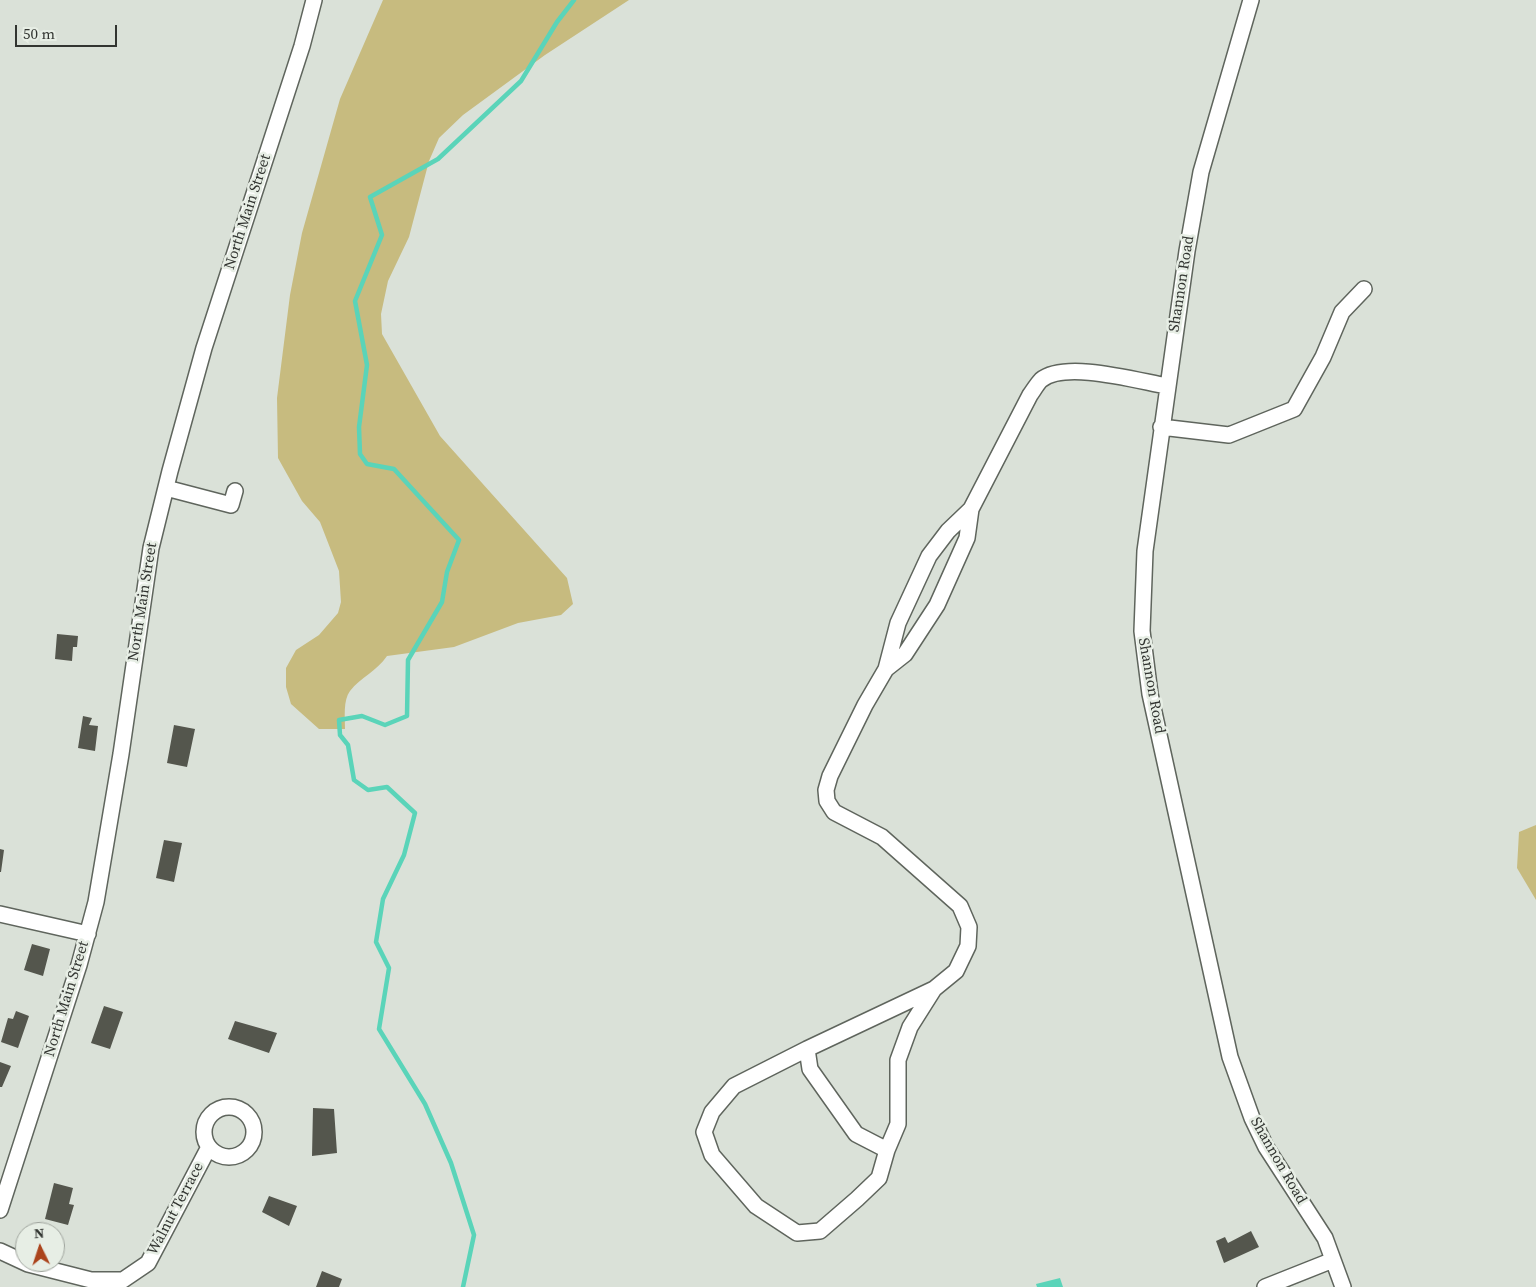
<!DOCTYPE html>
<html>
<head>
<meta charset="utf-8">
<style>
	body { margin:0 }
	#map { position:relative; width:1536px; height:1287px; overflow:hidden; background:#dae1d8; font-family:"Source Serif 4",serif }
	canvas { display:block }
	.north { position:absolute; left:15px; top:1222px; width:50px; height:50px; box-sizing:border-box; background:#e7eee5; border:1px solid #9fa49d; border-radius:50%; rotate:356deg; font-size:14px; font-weight:700; line-height:20px; text-align:center; color:#323531 }
	.north::after { content:''; display:block; margin:auto; width:18px; height:22px; background:#ab441c; clip-path:polygon(50% 0,100% 100%,50% 72%,0 100%) }
	.scale { position:absolute; left:15px; top:25px; width:102px; height:22px; box-sizing:border-box; border:2px solid #323531; border-top:0; padding-left:6px; font-size:15px; line-height:18px; white-space:nowrap; color:#323531; -webkit-text-stroke:4px #e7eee5; paint-order:stroke }
</style>
</head>
<body>
<div id="map">
<canvas width="1536" height="1287"></canvas>
<div class="north">N</div>
<div class="scale">50 m</div>
</div>
<script>
const context = document.querySelector('canvas').getContext('2d');
context.lineJoin = 'round';
function fillPath(path, color) { context.fillStyle = color; context.fill(path, 'evenodd'); }
function strokePath(path, color, width, dash) { context.strokeStyle = color; context.lineWidth = width; context.lineCap = dash ? 'butt' : 'round'; context.setLineDash(dash || []); context.stroke(path); }
function drawText(font, color, halo, rows, align = 'center') {
  context.font = font + ' "Source Serif 4",serif'; context.lineWidth = 5; context.setLineDash([]); context.textBaseline = 'middle'; context.strokeStyle = halo; context.fillStyle = color; for (const [text, x, y, turn = 0] of rows) {
    context.save(); context.translate(x, y); context.rotate((+turn || 0) * Math.PI / 180); context.textAlign = isNaN(turn) ? turn : align; if (halo) context.strokeText(text, 0, 0); context.fillText(text, 0, 0); context.restore();
  }
}
fillPath(new Path2D(`
	M383,0H629L545,55L463,115L439,138L429,161L409,237L388,281L381,314L382,334L440,436L567,578L573,604L561,615L518,623L454,647L387,656C377,671 361,677 350,691C343,700 345,718 345,729H319L291,704L286,687V668L296,650L319,635L338,613L341,602L339,571L320,522L302,501L278,458L277,398L290,295L302,233L340,99Z
	M1536,825V900L1517,868L1519,832Z`), '#c7bb7f');
fillPath(new Path2D(`
	M1060,1278L1063,1287H1037L1036,1284Z`), '#5ad4b9');
strokePath(new Path2D(`
	M463,1287L474,1235L451,1163L425,1104L379,1029L389,968L376,942L383,899L404,855L415,813L387,787L368,790L354,780L348,745L340,735L339,720L362,716L385,725L407,716L408,660L442,602L447,572L459,540L394,469L367,464L360,454L359,427L367,365L355,301L382,235L370,197L438,159L521,81L557,22L574,0`), '#5ad4b9', 4.5);
fillPath(new Path2D(`
	M57,634L78,636L77,647H73L72,661L55,659Z
	M83,716L92,718L89,725L98,726L95,751L78,748Z
	M174,725L195,729L187,767L167,763Z
	M164,840L182,843L174,882L156,878Z
	M0,849L4,850L1,872H0Z
	M32,944L50,949L43,976L24,970Z
	M104,1006L123,1012L110,1049L91,1043Z
	M16,1011L29,1016L18,1048L1,1042L8,1018L13,1019Z
	M235,1021L277,1033L269,1053L228,1039Z
	M0,1062L11,1066L2,1087H0Z
	M313,1108L334,1109L337,1153L312,1156Z
	M54,1183L73,1188L69,1204L74,1205L68,1225L45,1219Z
	M269,1196L297,1206L289,1226L262,1212Z
	M1251,1231L1259,1247L1224,1263L1216,1241L1225,1237L1228,1243Z
	M322,1271L342,1279L339,1287H316Z`), '#54564d');
const minor = new Path2D(`
	M1251,0L1201,172L1187,251L1145,551L1142,631L1150,694L1230,1057L1252,1118L1266,1147L1325,1238L1343,1287
	M1161,427L1229,435L1294,409L1323,357L1342,312L1364,289
	M166,488L231,505L235,491
	M886,669L905,654L937,605L967,538L971,509
	M0,914L88,934
	M934,989L910,1027L898,1060V1124L887,1150L856,1134L810,1069L807,1049L934,989L956,971L968,946L969,927L960,906L882,837L834,812L827,801L826,790L830,776L865,705L886,669L898,623L929,556L948,531L971,509L1030,395C1033,391 1037,384 1041,380C1065,360 1138,381 1167,386
	M807,1049L734,1086L712,1112L704,1132L712,1155L756,1206L797,1233L820,1231L857,1199L879,1178L887,1150
	M204 1132a25 25 0 1 1 50 0a25 25 0 1 1-50 0Z
	M0,1210L79,965L96,902L121,754L151,548L170,471L204,348L302,46L314,0
	M0,1251L28,1264L91,1280H123L148,1263L209,1147
	M1265,1287L1333,1260`);
strokePath(minor, '#5f655d', 18);
strokePath(minor, '#fff', 15);
drawText('15px', '#323531', '#e7eee5', [
	["North Main Street",248,212,-72],
	["Shannon Road",1182,284,-81],
	["North Main Street",143,602,-81],
	["Shannon Road",1151,686,80],
	["North Main Street",67,999,-73],
	["Shannon Road",1278,1161,60],
	["Walnut Terrace",176,1209,-62]
]);
</script>
</body>
</html>
